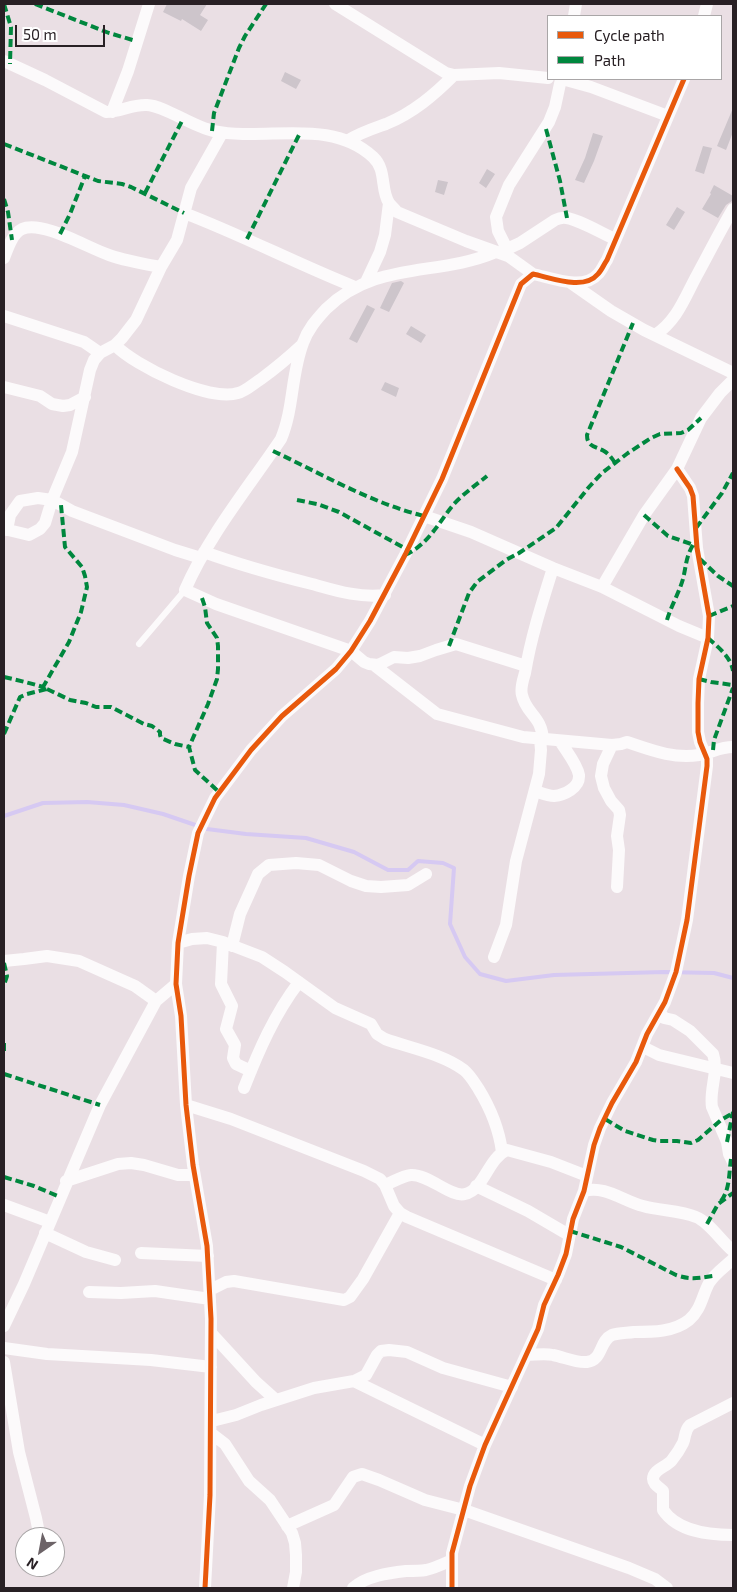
<!DOCTYPE html>
<html>
<head>
<meta charset="utf-8">
<style>
	body { margin:0 }
	#map { position:relative; width:737px; height:1592px; overflow:hidden; background:#eadfe4; font-family:"Exo 2",sans-serif }
	canvas { display:block }
	.frame { position:absolute; inset:0; border:5px solid #282024; pointer-events:none }
	.legend { position:absolute; left:547px; top:15px; width:175px; height:65px; box-sizing:border-box; background:#fff; border:1px solid #a9a6a7; margin:0; padding:6px 9px; list-style:none; font-size:15px; color:#282024 }
	.legend li { display:flex; align-items:center; gap:10px; height:25px }
	.legend b { width:25px; border:1px solid #a9a6a7 }
	.north { position:absolute; left:15px; top:1527px; width:50px; height:50px; box-sizing:border-box; background:#fff; border:1px solid #a9a6a7; border-radius:50%; rotate:213deg; font-size:14px; font-weight:700; line-height:20px; text-align:center; color:#282024 }
	.north::after { content:''; display:block; margin:auto; width:18px; height:22px; background:#6c6367; clip-path:polygon(50% 0,100% 100%,50% 72%,0 100%) }
	.scale { position:absolute; left:15px; top:25px; width:90px; height:22px; box-sizing:border-box; border:2px solid #282024; border-top:0; padding-left:6px; font-size:15px; line-height:18px; white-space:nowrap; color:#282024; -webkit-text-stroke:4px #fff; paint-order:stroke }
</style>
</head>
<body>
<div id="map">
<canvas width="737" height="1592"></canvas>
<div class="frame"></div>
<ul class="legend">
<li><b style="height:6px;background:#e8590c"></b>Cycle path</li>
<li><b style="height:6px;background:#00873e"></b>Path</li>
</ul>
<div class="north">N</div>
<div class="scale">50 m</div>
</div>
<script>
const context = document.querySelector('canvas').getContext('2d');
context.lineJoin = 'round';
function strokePath(path, color, width, dash) { context.strokeStyle = color; context.lineWidth = width; context.lineCap = dash ? 'butt' : 'round'; context.setLineDash(dash || []); context.stroke(path); }
function fillPath(path, color) { context.fillStyle = color; context.fill(path, 'evenodd'); }
strokePath(new Path2D(`
	M4,816L43,803L87,802L124,805L163,814L207,829L246,834L306,838L354,852L388,870H408L418,861L443,863L454,868L450,924L465,957L480,974L506,981L554,975L664,972L714,973L733,978`), '#d6c9f2', 4);
fillPath(new Path2D(`
	M167,4H207L200,15L208,20L201,31L182,19L181,21L163,12Z
	M285,72L301,80L296,89L281,81Z
	M733,108V132L726,150L717,146Z
	M593,133L603,136L594,161L584,183L575,180L585,158Z
	M703,146L712,148L704,174L695,171Z
	M487,169L495,174L486,188L479,183Z
	M438,180L448,182L444,195L435,192Z
	M714,185L733,196L732,201L726,205L718,218L702,209L711,194L710,193Z
	M677,207L685,212L674,230L666,225Z
	M401,281L404,283L389,312L380,308L392,283Z
	M367,305L375,309L357,343L349,339Z
	M411,326L426,335L421,343L406,334Z
	M385,382L399,388L396,397L381,390Z`), '#cdc5cb');
strokePath(new Path2D(`
	M139,644L185,590`), '#fcfafb', 6);
strokePath(new Path2D(`
	M335,4L446,73L454,75L499,73L548,78
	M574,16L576,4
	M704,16L707,4
	M4,61L45,80L106,112C120,112 133,104 147,105C166,106 192,127 214,131C266,142 330,117 373,157C387,170 380,189 389,203C391,206 395,209 397,212L466,241L508,256L533,274
	M562,79L591,87L668,116
	M112,112L128,71L149,4
	M347,141C359,133 372,129 386,124C413,113 434,95 454,75
	M184,213C242,235 297,264 355,287
	M507,249L520,243L555,220C559,218 562,217 567,218C582,221 601,233 615,239
	M496,252C437,277 376,260 326,309C316,320 308,329 303,343C291,374 294,408 281,439C248,488 209,535 185,590L216,604L351,651L364,662L369,664L378,665L394,657L408,658L420,656L436,650L456,644L526,666
	M508,256L507,249L498,231L496,217L509,185L549,122L555,107L561,79
	M4,258C8,248 12,234 22,229C42,220 88,248 109,255C126,261 144,264 161,267
	M366,282L380,252L385,235L389,203
	M571,283L611,311L644,330L733,373
	M4,316L84,342L100,353
	M655,335C677,321 685,297 697,275C709,253 720,231 733,209
	M115,345C135,366 209,402 238,393C246,391 253,384 261,379C276,368 289,357 302,345
	M4,387L40,396L52,404L63,406L70,405L85,397
	M424,516L471,532L553,568L602,587L679,626L708,638
	M4,529L29,535L40,529L45,523L52,500L72,452L90,370L94,360L100,353L115,345L122,338L136,320L161,267L177,240L191,188L222,133
	M7,530L10,515L20,501L38,498L52,500L72,511L175,550L201,558
	M204,552C240,565 276,575 312,584C337,591 359,598 385,595
	M602,587L644,515L677,469L701,418L720,393L733,380
	M374,665L437,714L523,737L612,745L621,744L627,742C651,750 673,759 699,755C712,753 719,747 733,747
	M543,740C542,716 526,714 522,695C520,688 523,680 525,673C531,637 542,603 553,568
	M612,745L603,764L601,776L604,788L611,801L619,810L620,815L617,836L619,850L617,887
	M535,791C541,793 548,796 554,796C564,795 580,788 579,775C577,764 566,751 560,741
	M223,942L221,984L232,1006L226,1029L235,1045L233,1058L236,1064L251,1071
	M178,943L192,939L207,938L223,942L262,957L285,972L335,1008L371,1024L377,1034L385,1039C410,1048 443,1054 464,1070C470,1075 474,1082 478,1088C491,1109 499,1128 502,1152
	M232,946L240,914L254,883L258,874L269,865L296,863L319,865L351,881L366,886L381,887L408,885L426,874
	M494,957L506,925L516,861L539,774L541,750L540,739
	M4,961L24,959L47,956L79,961L135,986L156,1001
	M660,1012L664,1018L673,1020L690,1031L713,1054C719,1072 709,1090 712,1107L727,1142L729,1154L733,1162
	M643,1047L659,1055L733,1073
	M244,1088C259,1050 274,1015 299,982
	M186,1105L231,1119L364,1171L380,1179L385,1185L394,1206L400,1213L407,1217L556,1280
	M66,1181L118,1164L131,1163L144,1165L178,1175H194
	M385,1185C393,1182 402,1176 411,1175C429,1174 451,1198 465,1194C484,1190 488,1158 507,1150L551,1162L587,1176
	M476,1186L528,1211L569,1235
	M584,1191C605,1185 623,1201 643,1206C660,1211 680,1210 696,1217C709,1222 721,1241 733,1251
	M4,1205L50,1222
	M45,1233L86,1252L115,1260
	M141,1253L208,1256
	M210,1290L226,1282L234,1281L344,1300L350,1297L363,1279L400,1213
	M89,1292L121,1293L155,1291L210,1299
	M4,1326L24,1284L100,1105L156,1001L176,984
	M212,1334L256,1382L276,1400
	M4,1348L47,1354L151,1360L211,1367
	M526,1355C535,1355 544,1353 553,1355C564,1357 575,1363 587,1362C603,1360 599,1341 612,1335C618,1333 627,1333 634,1332C653,1332 674,1332 689,1320C701,1310 702,1296 709,1283C715,1273 725,1267 733,1259
	M4,1362L19,1452L36,1518L38,1528L37,1537
	M354,1381L485,1445
	M733,1403L690,1425C684,1431 686,1436 683,1443C680,1449 676,1455 672,1460C667,1467 653,1469 653,1479C653,1484 659,1487 663,1491V1510C678,1532 709,1535 733,1535
	M212,1421L236,1415L261,1405L314,1388L354,1381L366,1375L377,1355L381,1351L389,1350L407,1352L443,1368L512,1387
	M212,1434L225,1444L249,1481L270,1500L292,1533L295,1543L296,1555V1572L293,1588
	M287,1526L334,1505L353,1477L362,1474L379,1480L425,1500L464,1510L629,1568L655,1579L667,1588
	M205,1588L210,1495L211,1319L207,1246L193,1165L186,1105L181,1016L176,984L178,943L189,876L198,833L215,798L251,750L282,716L336,669L351,651L370,621L405,555L442,479L521,284L533,274C552,278 584,291 598,274C602,270 604,264 607,260L684,79
	M353,1588C366,1576 389,1573 406,1571C412,1571 420,1571 426,1570C435,1568 443,1564 452,1560
	M452,1588V1553L470,1486L485,1445L538,1329L544,1305L558,1275L566,1254L573,1219L584,1191L594,1145L600,1128L612,1103L636,1062L647,1034L665,1002L676,972L687,920L707,766V759L700,742L698,732V703L699,679L708,638L709,616L697,548L693,496L690,488L677,469`), '#fcfafb', 12);
strokePath(new Path2D(`
	M4,4L11,27L10,64
	M35,4L109,33L136,41
	M546,129L560,181L567,218
	M212,131L214,113L239,48L245,36L266,4
	M4,144L98,181L122,184L131,187L184,213
	M145,193L183,119
	M4,199L8,212L12,240
	M60,234L70,214L85,176
	M247,239L300,133
	M273,451C322,474 371,503 424,516
	M615,463C612,458 609,454 604,451C595,446 587,447 587,435L633,323
	M297,500L317,504L339,512L408,550
	M644,515L668,536L697,546
	M696,528L722,493L733,473
	M405,555C429,544 438,523 454,504C463,494 476,485 487,476
	M700,559L718,576L733,586
	M202,598L205,607L207,623L217,638L218,646V669L217,679L208,704L189,747L195,770L219,792
	M709,616L733,606
	M667,620C671,606 679,593 683,579C686,567 686,556 693,545
	M708,638C718,647 731,657 733,671
	M449,646L469,593L477,582L506,560L519,553L556,528L589,487L602,473L628,453L651,438L660,434L681,433L688,430L701,418
	M4,677C17,680 30,683 43,687
	M699,679L711,682L733,685
	M47,689L70,700L86,703L96,707H111L144,724L152,726L160,732V735L161,738L175,744L189,747
	M4,734L20,697L27,694L47,689L43,687L69,642L81,612L87,587L85,576L82,567L65,547L61,505
	M713,750L714,740L733,688
	M4,963L7,976L4,985
	M4,1043V1051
	M4,1074L100,1105
	M605,1119L625,1131L653,1140L659,1141H677L691,1143L698,1140L721,1120L733,1113
	M727,1142L733,1112
	M4,1177L34,1186L60,1197
	M721,1201C730,1190 729,1172 731,1159
	M707,1224L718,1204L733,1193
	M570,1231L621,1247L676,1275C691,1280 698,1278 713,1276`), '#00873e', 4, [8, 4]);
strokePath(new Path2D(`
	M205,1588L210,1495L211,1319L207,1246L193,1165L186,1105L181,1016L176,984L178,943L189,876L198,833L215,798L251,750L282,716L336,669L351,651L370,621L405,555L442,479L521,284L533,274C552,278 584,291 598,274C602,270 604,264 607,260L684,79
	M452,1588V1553L470,1486L485,1445L538,1329L544,1305L558,1275L566,1254L573,1219L584,1191L594,1145L600,1128L612,1103L636,1062L647,1034L665,1002L676,972L687,920L707,766V759L700,742L698,732V703L699,679L708,638L709,616L697,548L693,496L690,488L677,469`), '#e8590c', 5);
</script>
</body>
</html>
